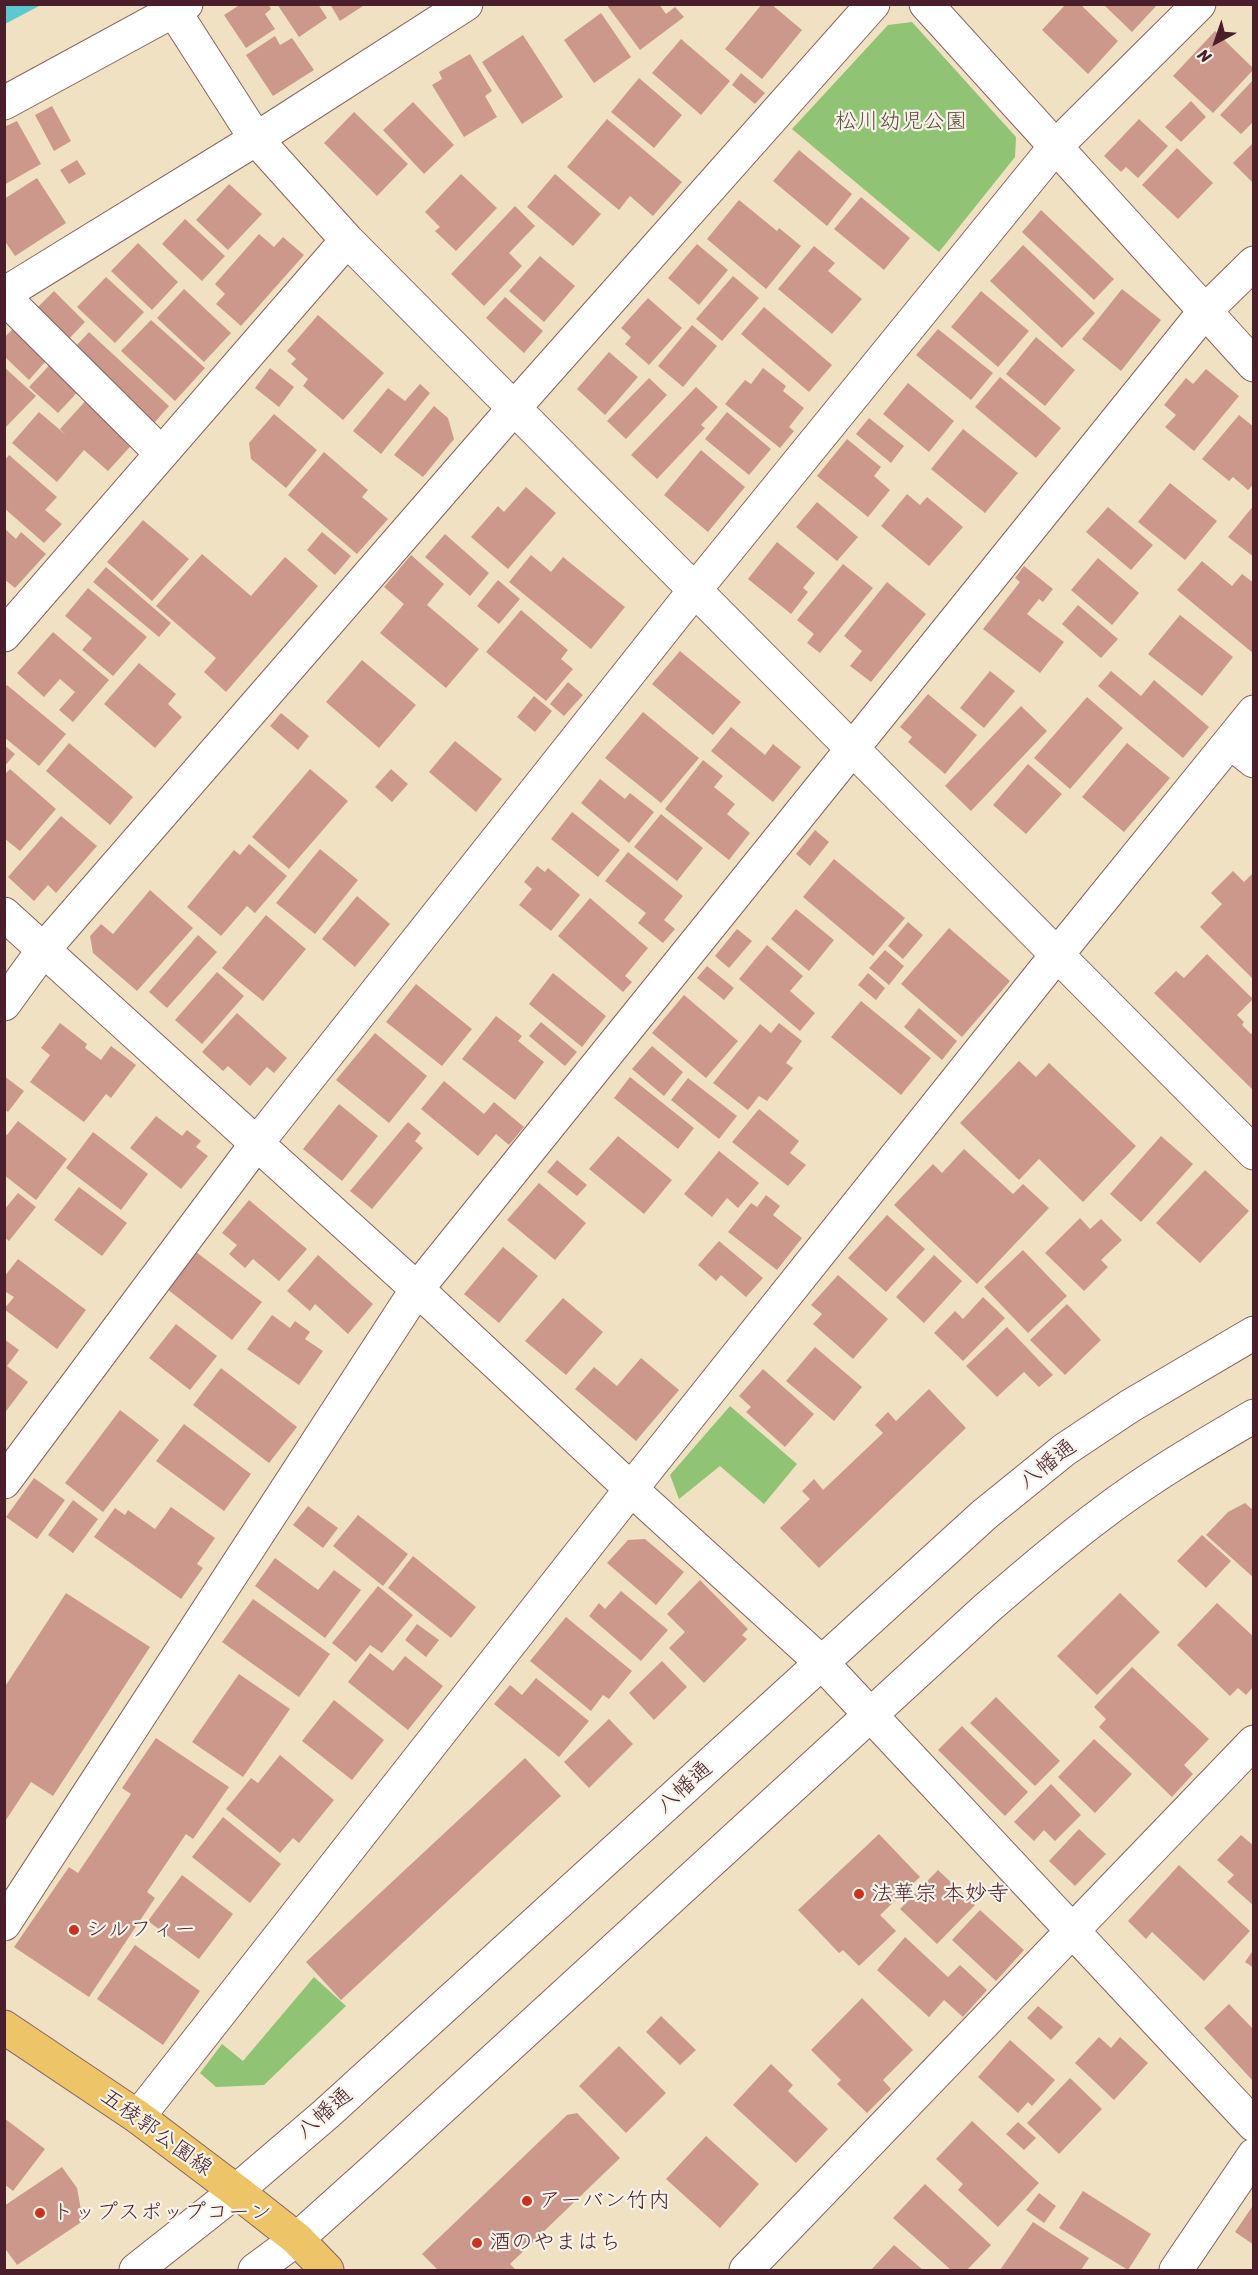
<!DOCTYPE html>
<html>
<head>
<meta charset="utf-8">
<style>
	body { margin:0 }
	#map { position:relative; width:1258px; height:2275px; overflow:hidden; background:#f1e1c3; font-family:Sriracha,sans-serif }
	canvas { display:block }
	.frame { position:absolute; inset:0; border:6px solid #4a1f2b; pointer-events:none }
	.north { position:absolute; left:1186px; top:12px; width:60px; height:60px; -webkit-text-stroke:4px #f7f3e8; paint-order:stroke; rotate:220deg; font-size:16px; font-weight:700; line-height:24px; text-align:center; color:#4a1f2b }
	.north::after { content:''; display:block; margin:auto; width:21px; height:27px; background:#4a1f2b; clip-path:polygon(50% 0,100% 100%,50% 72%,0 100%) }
</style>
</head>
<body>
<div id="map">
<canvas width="1258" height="2275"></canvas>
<div class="frame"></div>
<div class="north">N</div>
</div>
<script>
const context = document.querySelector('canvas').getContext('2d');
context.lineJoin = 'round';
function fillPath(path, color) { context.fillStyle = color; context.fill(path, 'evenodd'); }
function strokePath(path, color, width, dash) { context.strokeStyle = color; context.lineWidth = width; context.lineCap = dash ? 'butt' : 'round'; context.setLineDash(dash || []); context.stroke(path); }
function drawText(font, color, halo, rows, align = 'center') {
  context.font = font + ' Sriracha,"Klee One",sans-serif'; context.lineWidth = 4.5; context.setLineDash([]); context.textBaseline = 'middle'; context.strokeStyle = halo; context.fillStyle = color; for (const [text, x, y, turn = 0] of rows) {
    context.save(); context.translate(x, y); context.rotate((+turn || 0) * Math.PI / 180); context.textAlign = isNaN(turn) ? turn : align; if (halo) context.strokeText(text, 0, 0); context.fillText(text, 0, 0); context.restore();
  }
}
fillPath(new Path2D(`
	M912,22L1016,137L1015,157L939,252L792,129L888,25Z
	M730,1406L797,1464L764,1504L720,1466L679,1499L670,1475Z
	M314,1977L346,2006L264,2085L216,2087L200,2073L222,2044L243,2061Z`), '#90c374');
fillPath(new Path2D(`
	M5,4H41V5L5,24Z`), '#5cc9d1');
fillPath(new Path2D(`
	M241,4H268L271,9L265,14L275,29L246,48L224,15Z
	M277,4H318L327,18L299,37Z
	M330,4H366L340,21Z
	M606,4H659L666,14L675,7L684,17L640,50Z
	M762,4H771L802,30L762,79L725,49Z
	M1066,4H1080L1118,41L1088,74L1042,30Z
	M1103,4H1158L1132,32Z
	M601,13L631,57L594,83L564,40Z
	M1215,31L1254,69L1213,113L1173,76Z
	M523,35L563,97L522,124L482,62Z
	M275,36L280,45L292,38L314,70L273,96L246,55Z
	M681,39L730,81L701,115L652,73Z
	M470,54L492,91L485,96L497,117L464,137L432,85L442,79L439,72Z
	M741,73L765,93L755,104L732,85Z
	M639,78L682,115L654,148L611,112Z
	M1254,79V121L1241,134L1220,115Z
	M1191,101L1206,117L1181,142L1165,127Z
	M413,102L454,145L424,174L383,130Z
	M52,106L71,141L54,151L35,115Z
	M354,112L408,164L377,196L324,143Z
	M607,119L682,182L653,216L630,196L619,210L567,167Z
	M1139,119L1168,146L1138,178L1126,167L1121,172L1104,156Z
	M17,121L41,164L4,185V127Z
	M1254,142V184L1233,163Z
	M1177,148L1213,183L1178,219L1142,185Z
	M799,150L852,194L827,226L773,181Z
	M77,160L86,174L69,184L60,170Z
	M461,174L497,208L456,251L435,231L440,227L425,212Z
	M555,174L601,214L573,246L527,207Z
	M37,178L66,223L15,256L4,240V199Z
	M229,184L262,214L228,250L196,220Z
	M861,197L910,238L884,270L834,229Z
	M739,200L777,231L779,228L801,246L766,289L707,239Z
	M515,206L535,226L509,253L522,266L484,306L451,274Z
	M1041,210L1114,279L1094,300L1022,232Z
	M185,219L225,256L202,281L162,244Z
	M259,234L274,247L283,237L304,255L241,326L216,304L225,294L215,284Z
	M138,243L178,282L152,310L111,271Z
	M697,244L728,270L699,305L668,278Z
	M1023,245L1095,313L1062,348L990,281Z
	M814,246L835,263L828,271L862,299L832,334L778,289Z
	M540,256L575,286L544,322L509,291Z
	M733,276L759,298L722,341L696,319Z
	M106,277L144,312L115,343L77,307Z
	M184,289L231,333L204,362L157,318Z
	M1122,289L1161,320L1121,371L1082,339Z
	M54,291L85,322L66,342L34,311Z
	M981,291L1029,331L998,367L951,327Z
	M505,297L543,331L524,353L486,318Z
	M648,298L682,328L649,365L625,344L631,337L621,328Z
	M764,307L832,365L809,392L741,334Z
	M318,315L384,373L343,420L303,386L308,379L291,364L296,359L287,351Z
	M151,320L205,368L175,401L121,351Z
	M19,322L53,353L29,380L5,357V337Z
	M692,325L717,346L683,387L658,366Z
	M938,329L993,373L971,400L916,355Z
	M89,332L169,406L154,423L76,346Z
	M1036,337L1075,370L1045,406L1006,374Z
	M609,352L638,377L605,415L577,389Z
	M58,356L86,383L58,413L29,387Z
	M4,367L36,396L4,429Z
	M270,368L294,387L279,407L255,388Z
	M763,368L786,386L783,391L804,408L789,427L794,431L780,448L725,404L745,380L751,384Z
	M1206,369L1239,396L1194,451L1165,427L1176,415L1164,405L1186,378L1193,384Z
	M1000,377L1061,428L1036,458L975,407Z
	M649,378L667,395L626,439L607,421Z
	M908,383L954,421L929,452L883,414Z
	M420,384L430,393L381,454L353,431L388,388L405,401Z
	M696,387L718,407L701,425L705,428L657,479L631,455Z
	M90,396L138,438L108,471L84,450L57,482L12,443L39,412L66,435L60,429Z
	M434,406L448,418L454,439L423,477L394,455Z
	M727,412L771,449L749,475L705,439Z
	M274,414L317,450L286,488L251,459L249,443Z
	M1239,415L1254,427V484L1248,490L1233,477L1229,481L1202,459Z
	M869,418L904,446L891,463L856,434Z
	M963,429L1018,473L985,513L931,469Z
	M847,439L881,467L874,476L890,490L868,517L817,476Z
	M701,450L745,487L708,532L664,495Z
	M324,452L368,490L362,497L388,519L357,554L288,495Z
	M9,455L57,497L45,510L62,524L44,543L4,508V461Z
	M1170,483L1217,521L1185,560L1138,522Z
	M526,487L556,513L508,569L471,537L498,506L504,512Z
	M907,494L920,505L927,497L963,527L929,566L881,526Z
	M817,502L858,537L837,561L796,527Z
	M1254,505V557L1228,537Z
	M1108,507L1153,545L1131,570L1086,532Z
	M143,520L189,559L152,601L107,562Z
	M4,528L16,539L21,532L46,554L15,588L4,579Z
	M322,532L351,556L335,575L307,550Z
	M445,534L489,573L470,596L425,557Z
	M777,542L815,573L803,588L808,592L791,614L748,579Z
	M202,554L251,596L285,557L318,586L226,692L204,672L216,658L156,606Z
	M411,555L444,584L427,605L479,649L446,688L380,633L404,604L384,587Z
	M531,555L551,572L563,557L625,607L591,649L509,582Z
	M1098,558L1139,593L1112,625L1071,590Z
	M1202,561L1232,586L1242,574L1254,583V654L1177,590Z
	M843,564L873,588L820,653L807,643L814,634L797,620Z
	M1024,566L1053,589L1043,602L1039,599L1027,614L1064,642L1040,673L983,629L1020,582L1015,578Z
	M106,567L171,623L159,637L93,582Z
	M498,580L520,599L499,624L477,606Z
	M887,582L926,614L871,682L850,666L862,651L844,636Z
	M88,588L147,637L113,676L82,650L92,638L65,616Z
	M1078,605L1118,639L1101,658L1062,624Z
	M521,610L568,650L561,659L573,669L546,701L486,652Z
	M1180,615L1233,657L1202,696L1148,654Z
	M53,632L109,680L73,722L59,710L75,692L60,679L44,697L17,673Z
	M680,651L741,702L713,735L652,684Z
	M362,660L416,705L379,748L326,702Z
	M139,663L176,694L168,704L182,717L155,748L104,704Z
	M990,671L1015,691L984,728L960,708Z
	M1111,671L1141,696L1154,680L1209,727L1183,758L1098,686Z
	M568,682L583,695L564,716L550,704Z
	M7,685L66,734L39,766L4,737V689Z
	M928,694L977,735L945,774L908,742L912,737L900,727Z
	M534,696L552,711L535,732L517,717Z
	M1087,697L1123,728L1070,789L1034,758Z
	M1021,706L1047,731L971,811L945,786Z
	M643,712L699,758L661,803L605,758Z
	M281,713L309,736L298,750L270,726Z
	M731,727L765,755L773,744L801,767L773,802L711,751Z
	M455,741L502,779L476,812L429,772Z
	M69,743L133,797L110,825L46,771Z
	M1127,743L1170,778L1124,832L1082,797Z
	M4,745L15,754L4,767Z
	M703,760L723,776L714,787L735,804L727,814L750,833L729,860L665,809Z
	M1028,764L1062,794L1026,834L993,805Z
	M10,769L56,809L20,851L4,838V775Z
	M310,769L348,801L289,869L252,837Z
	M391,769L408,784L392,802L375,787Z
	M600,779L625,799L630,793L654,812L629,843L581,803Z
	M572,812L620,850L598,877L551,839Z
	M661,814L703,848L677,881L634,847Z
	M61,816L97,846L56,893L48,885L34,901L8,877Z
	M815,830L829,842L810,866L796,854Z
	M249,844L287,876L255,913L247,906L221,936L187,907L234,850L240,855Z
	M320,849L358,880L315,934L276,903Z
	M628,852L683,896L664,920L675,929L663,943L638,923L646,913L605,881Z
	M834,859L905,918L873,956L803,897Z
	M537,866L545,872L548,868L580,895L551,931L519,905L532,889L524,882Z
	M1233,871L1244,882L1254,872V980L1200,927L1222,904L1211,893Z
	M150,890L193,928L137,991L93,953L90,936L101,924L113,934Z
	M357,896L390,924L355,967L322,939Z
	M590,898L648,948L625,976L632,982L623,992L558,936Z
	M796,909L834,940L809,971L771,939Z
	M266,915L306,949L263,1001L222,968Z
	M908,922L923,935L903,959L888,946Z
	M949,928L1010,981L962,1037L901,984Z
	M737,929L752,941L729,968L715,956Z
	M198,935L217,952L167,1008L149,992Z
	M767,945L803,976L790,991L815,1013L800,1031L739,979Z
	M885,950L904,966L889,985L869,968Z
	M1207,954L1253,999L1237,1015L1244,1022L1242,1025L1251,1034L1254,1031V1091L1154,993L1176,971L1184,978Z
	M707,966L734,988L724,1000L697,978Z
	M217,972L244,996L202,1044L175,1020Z
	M553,973L606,1016L582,1047L529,1004Z
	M868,973L885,988L876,1000L858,985Z
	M416,984L472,1029L442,1066L386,1022Z
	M684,995L738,1041L706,1078L652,1033Z
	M861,1001L931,1058L901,1095L831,1037Z
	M919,1008L957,1041L942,1060L904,1027Z
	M237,1013L287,1058L274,1073L267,1067L250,1086L228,1066L223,1071L202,1052Z
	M496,1016L522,1036L518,1041L544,1062L515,1100L462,1059Z
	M541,1022L577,1052L565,1066L529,1036Z
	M60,1023L87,1044L85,1048L101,1060L111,1046L136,1065L111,1098L106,1094L84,1122L30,1082L50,1055L41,1048Z
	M779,1023L802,1041L786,1063L793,1068L767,1101L759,1096L748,1110L713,1083L760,1024L771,1033Z
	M375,1033L427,1076L389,1123L336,1080Z
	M652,1046L683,1072L664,1096L632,1069Z
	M1019,1061L1036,1077L1049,1063L1136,1146L1083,1202L1039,1159L1019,1180L960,1123Z
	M4,1076L24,1091L8,1112L4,1109Z
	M630,1077L694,1128L678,1149L614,1098Z
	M688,1078L737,1116L719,1139L671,1100Z
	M444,1081L484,1114L494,1102L524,1127L509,1145L496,1134L478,1156L421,1109Z
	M339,1104L378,1136L342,1181L303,1149Z
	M759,1109L799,1141L790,1153L806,1165L788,1186L732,1142Z
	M156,1116L182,1136L187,1130L201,1141L196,1147L208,1156L181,1189L130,1148Z
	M18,1121L67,1159L36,1200L4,1175V1133L7,1135Z
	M408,1122L421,1133L415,1141L423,1148L372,1209L350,1191Z
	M93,1132L148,1174L121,1210L66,1168Z
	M618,1136L672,1180L644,1214L589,1169Z
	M1161,1136L1193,1164L1141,1222L1110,1194Z
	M964,1149L1013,1194L1023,1184L1049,1208L977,1284L894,1205L933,1164L942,1173Z
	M719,1151L759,1183L738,1208L727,1198L712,1217L684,1194Z
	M557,1160L587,1185L577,1196L547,1172Z
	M1205,1170L1249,1211L1200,1263L1156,1223Z
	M539,1183L586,1223L555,1260L507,1220Z
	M79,1187L127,1223L102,1256L54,1220Z
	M18,1193L36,1207L9,1241L4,1237V1210Z
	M766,1195L780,1206L773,1215L802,1238L777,1270L728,1232L751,1203L757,1207Z
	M249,1200L307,1249L279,1281L253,1259L245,1268L229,1254L237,1245L222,1233Z
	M887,1215L925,1249L886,1292L848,1258Z
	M1080,1218L1090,1229L1101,1219L1122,1240L1101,1260L1108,1267L1084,1291L1045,1253Z
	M719,1241L763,1278L746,1297L721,1275L716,1281L698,1265Z
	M503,1247L538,1276L499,1323L464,1294Z
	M1023,1250L1067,1296L1028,1333L984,1287Z
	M196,1252L262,1302L232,1340L167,1289Z
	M318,1255L373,1304L348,1334L315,1304L310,1311L287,1291Z
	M934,1255L962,1281L924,1323L896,1297Z
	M18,1259L86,1310L57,1349L4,1309L14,1297L4,1291V1277Z
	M838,1275L888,1319L853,1359L813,1324L822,1314L811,1305Z
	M983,1297L1005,1318L963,1361L934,1333L955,1311L963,1319Z
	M563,1298L603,1332L566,1375L525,1341Z
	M1067,1304L1101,1340L1065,1375L1030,1340Z
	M272,1315L290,1328L295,1321L310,1332L305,1339L323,1351L299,1385L247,1349Z
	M176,1324L217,1356L190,1390L149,1358Z
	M1007,1327L1053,1375L1039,1387L1024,1372L997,1397L966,1366Z
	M4,1339L19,1350L7,1366L28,1382L4,1414Z
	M815,1347L862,1387L834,1421L786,1381Z
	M641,1358L679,1390L636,1441L575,1389L594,1367L617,1386Z
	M221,1368L297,1427L269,1463L193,1405Z
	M763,1369L814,1414L785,1447L746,1412L751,1407L739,1396Z
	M929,1389L966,1428L819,1568L780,1528L810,1499L802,1491L814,1479L823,1490L883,1433L875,1425L888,1412L896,1421Z
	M120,1410L159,1440L103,1512L65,1483Z
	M184,1424L251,1474L224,1511L156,1461Z
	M34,1478L65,1500L37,1539L6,1517Z
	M73,1500L98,1519L73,1553L48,1535Z
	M1245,1503L1254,1511V1578L1206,1535L1228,1512Z
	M308,1506L338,1528L323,1548L293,1525Z
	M171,1507L215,1538L197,1564L203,1568L181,1599L94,1537L115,1508L125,1515L128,1510L155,1529Z
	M358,1515L408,1554L383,1586L333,1546Z
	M1202,1535L1231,1561L1206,1588L1177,1561Z
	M645,1539L684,1572L656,1605L607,1563L628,1540Z
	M413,1556L476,1607L451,1638L388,1588Z
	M275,1558L318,1590L334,1570L361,1590L325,1638L255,1586Z
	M700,1580L748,1629L742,1635L747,1639L704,1683L669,1648L685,1632L667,1614Z
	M378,1586L413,1615L382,1653L370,1645L356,1662L332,1643Z
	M621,1591L668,1630L641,1661L589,1616L599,1603L605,1609Z
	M66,1593L150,1647L53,1796L31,1782L4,1823V1688Z
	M1120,1593L1160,1632L1097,1695L1057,1656Z
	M253,1599L330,1654L299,1697L222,1642Z
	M1217,1603L1254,1637V1686L1246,1695L1238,1688L1230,1696L1177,1645Z
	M566,1617L632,1671L609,1699L603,1695L591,1711L530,1661Z
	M417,1624L439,1640L426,1657L405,1640Z
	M370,1653L393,1671L405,1656L443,1686L408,1730L348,1682Z
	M662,1661L687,1687L654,1720L629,1693Z
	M1132,1667L1209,1739L1184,1765L1193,1774L1172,1797L1099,1727L1106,1719L1094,1707Z
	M239,1674L290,1709L243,1777L192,1742Z
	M536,1678L589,1721L559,1757L494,1704L510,1685L522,1695Z
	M996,1697L1060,1761L1035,1786L970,1723Z
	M334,1700L384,1740L352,1780L302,1741Z
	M609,1719L633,1744L589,1788L564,1762Z
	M962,1726L1028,1792L1005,1816L938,1750Z
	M156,1738L229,1787L193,1839L186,1834L147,1892L155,1898L89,1997L14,1947L69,1867L78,1873L131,1794L122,1788Z
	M1094,1739L1132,1774L1095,1813L1058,1777Z
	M280,1755L334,1800L299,1843L293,1838L280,1853L226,1809L251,1778L258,1783Z
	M525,1758L561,1796L341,2000L306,1962Z
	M1051,1784L1081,1815L1055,1841L1044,1830L1034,1841L1014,1822Z
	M223,1817L281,1864L250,1903L192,1857Z
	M1079,1829L1106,1854L1075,1886L1049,1861Z
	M879,1834L920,1877L880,1915L896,1931L859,1966L843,1950L839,1953L798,1910Z
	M1241,1835L1254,1846V1906L1227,1882L1234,1875L1217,1860Z
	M1179,1865L1250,1931L1204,1981L1152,1932L1146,1939L1128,1921Z
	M938,1870L975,1905L937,1944L900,1909Z
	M182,1875L233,1914L199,1959L148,1921Z
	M980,1910L1024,1950L996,1981L952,1940Z
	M905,1937L948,1977L960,1965L987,1990L963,2017L944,2000L929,2017L877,1970Z
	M135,1945L200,1991L163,2045L97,1999Z
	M1254,1949V1968L1245,1962Z
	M862,1998L913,2050L883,2080L891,2089L867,2113L837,2084L841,2080L811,2050Z
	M1229,2004L1254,2030L1252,2080L1204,2028Z
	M1038,2006L1063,2027L1051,2040L1027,2018Z
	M661,2016L696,2050L680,2065L646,2032Z
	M1099,2037L1111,2048L1120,2037L1148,2063L1114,2100L1075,2063Z
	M1010,2040L1055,2080L1032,2106L1028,2102L1018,2113L978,2077Z
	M619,2046L666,2093L626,2133L579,2086Z
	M771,2064L793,2085L788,2091L828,2129L796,2163L733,2105Z
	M1070,2078L1102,2109L1059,2154L1027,2123Z
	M577,2113L620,2158L510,2264L516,2270H438L422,2254L567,2115Z
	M4,2118L45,2149L13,2191L4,2184Z
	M972,2121L1039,2183L998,2227L958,2190L963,2184L936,2159Z
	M1018,2122L1036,2138L1024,2150L1006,2134Z
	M706,2136L759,2184L720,2228L666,2179Z
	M62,2167L77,2188L83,2221L17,2265L4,2247V2206Z
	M925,2184L991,2245L967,2270H951L893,2218Z
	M1083,2191L1151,2234L1128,2270L1059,2228Z
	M1039,2193L1056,2206L1044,2223L1026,2210Z
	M1254,2204V2245L1235,2232Z
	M1033,2222L1089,2258L1081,2270H1000Z
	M894,2245L923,2270H871Z`), '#cc988c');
const minor = new Path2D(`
	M926,4L1254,365
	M174,11L256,139L347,240L1254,1153
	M4,103L186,4
	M4,294L256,139L466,4
	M4,297L161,453
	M4,635L347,240
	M1230,742L1254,761
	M4,914L417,1289L631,1489L822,1663L1254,2125
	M4,1004L44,949L514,408L873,4
	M4,1482L257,1143L694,591L1055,147L1199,4
	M4,1924L417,1289L1205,311L1254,263
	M138,2117L631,1489L1056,956L1254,712
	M136,2270L236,2191L326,2114L985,1514L1064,1450L1130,1406L1254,1333
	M255,2270L297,2239L376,2168L987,1608C1024,1576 1061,1544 1100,1515C1148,1478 1201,1447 1254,1416
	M746,2270L1254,1742
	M1176,2270L1254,2155`);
const major = new Path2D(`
	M4,2027L138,2117L236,2191L297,2239L327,2270`);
strokePath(minor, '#846360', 35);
strokePath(major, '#846360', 35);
strokePath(minor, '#fff', 33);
strokePath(major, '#eec469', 33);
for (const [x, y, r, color] of [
	[859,1894,6,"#c8321e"],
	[74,1930,6,"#c8321e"],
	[527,2201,6,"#c8321e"],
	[40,2213,6,"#c8321e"],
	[477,2243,6,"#c8321e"]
]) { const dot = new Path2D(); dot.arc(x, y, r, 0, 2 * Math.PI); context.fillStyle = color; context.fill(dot); strokePath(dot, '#f7f3e8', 2); }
drawText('22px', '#5f5041', '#f7f3e8', [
	["松川幼児公園",901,122]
]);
drawText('22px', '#4a1f2b', '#f7f3e8', [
	["八幡通",1048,1465,-38],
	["八幡通",685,1788,-42],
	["八幡通",325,2114,-41],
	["五稜郭公園線",156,2133,36]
]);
drawText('22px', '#4a1f2b', '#f7f3e8', [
	["法華宗 本妙寺",871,1894],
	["シルフィー",86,1930],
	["アーバン竹内",539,2201],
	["トップスポップコーン",52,2213],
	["酒のやまはち",489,2243]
], 'left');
</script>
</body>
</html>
